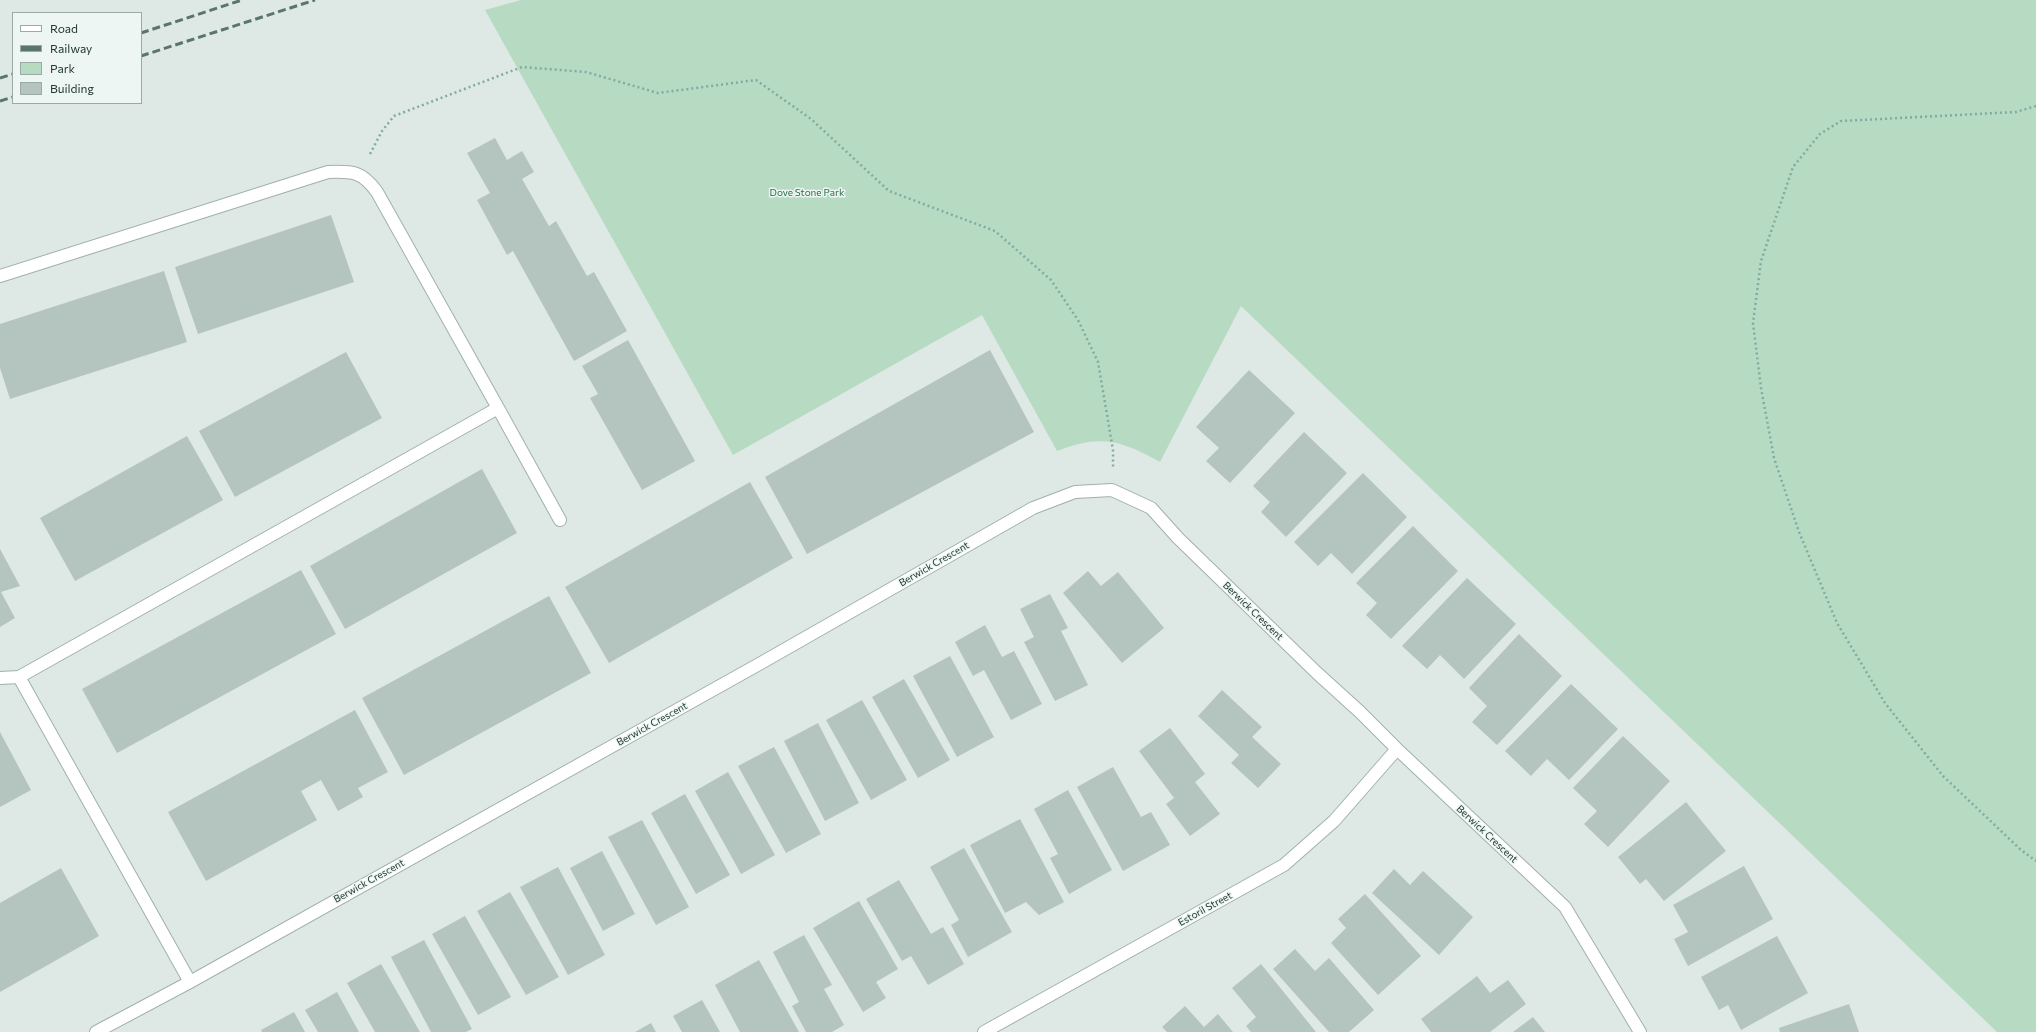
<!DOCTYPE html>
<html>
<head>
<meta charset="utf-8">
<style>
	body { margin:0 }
	#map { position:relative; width:2036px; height:1032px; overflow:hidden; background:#dee9e5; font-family:Commissioner,sans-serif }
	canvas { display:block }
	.legend { position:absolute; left:12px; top:12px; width:130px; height:92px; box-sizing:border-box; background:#eef6f3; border:1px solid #9caaa6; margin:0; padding:5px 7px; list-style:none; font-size:12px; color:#203833 }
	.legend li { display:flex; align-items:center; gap:8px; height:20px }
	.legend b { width:20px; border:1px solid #9caaa6 }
</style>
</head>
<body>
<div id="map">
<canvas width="2036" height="1032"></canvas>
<ul class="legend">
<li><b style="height:5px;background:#fff"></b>Road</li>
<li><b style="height:5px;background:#5a746f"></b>Railway</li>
<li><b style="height:11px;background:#b7dac3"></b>Park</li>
<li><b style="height:11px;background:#b4c4be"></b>Building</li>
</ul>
</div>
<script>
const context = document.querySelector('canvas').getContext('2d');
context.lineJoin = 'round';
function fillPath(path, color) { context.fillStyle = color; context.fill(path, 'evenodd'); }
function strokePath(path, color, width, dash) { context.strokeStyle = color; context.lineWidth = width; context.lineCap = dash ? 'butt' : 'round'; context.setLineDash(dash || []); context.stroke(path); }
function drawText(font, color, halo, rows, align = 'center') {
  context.font = font + ' Commissioner,sans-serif'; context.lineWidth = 3; context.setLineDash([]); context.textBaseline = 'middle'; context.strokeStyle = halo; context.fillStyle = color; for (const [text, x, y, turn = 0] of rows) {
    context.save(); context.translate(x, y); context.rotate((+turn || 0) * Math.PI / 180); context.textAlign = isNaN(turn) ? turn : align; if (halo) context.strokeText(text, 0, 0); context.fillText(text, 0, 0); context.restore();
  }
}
fillPath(new Path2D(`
	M521,0H2036V1032H1997L1241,306L1160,462C1121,440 1100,434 1057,451L982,315L733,455L485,10Z`), '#b7dac3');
fillPath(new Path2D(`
	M495,138L507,160L522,151L534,172L522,179L549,226L556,221L587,276L594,272L627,331L574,361L513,251L507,255L477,200L490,193L467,153Z
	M331,215L354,282L198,334L175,267Z
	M164,271L187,342L10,399L0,368V324Z
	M628,340L695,461L642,490L590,398L598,394L582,366Z
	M990,350L1034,432L807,554L765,477Z
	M346,352L382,418L235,497L199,431Z
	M1249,370L1295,413L1230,483L1206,461L1219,448L1196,427Z
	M1304,432L1347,473L1286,537L1261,512L1270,502L1253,486Z
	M187,436L223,500L75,581L40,518Z
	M482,469L517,533L345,629L310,566Z
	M1363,473L1407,517L1352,574L1331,553L1318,566L1294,542Z
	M750,482L793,558L609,663L565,587Z
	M1413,526L1458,571L1391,639L1366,615L1377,603L1356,583Z
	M0,549L20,586L1,592L15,618L0,627Z
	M301,570L336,634L117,753L82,689Z
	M1088,571L1101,586L1118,572L1164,628L1122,663L1063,593Z
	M1467,578L1516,624L1464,679L1440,655L1427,669L1402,646Z
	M1050,594L1068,628L1061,631L1088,685L1055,701L1024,642L1034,637L1020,609Z
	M549,596L591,673L404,775L362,698Z
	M985,625L1002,657L1014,651L1042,704L1011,720L984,670L973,676L955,642Z
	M1519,634L1562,676L1497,745L1472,722L1487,706L1469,688Z
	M950,656L994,737L957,757L913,676Z
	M904,679L950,760L918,778L872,697Z
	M1571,684L1618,729L1569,780L1547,759L1531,776L1505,751Z
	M1222,690L1262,727L1252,737L1281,764L1258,788L1231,763L1239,755L1198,716Z
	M862,700L907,780L871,800L826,720Z
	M355,710L388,772L358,788L363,797L338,811L321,780L301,791L317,820L206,881L168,812Z
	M818,723L859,803L825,821L784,741Z
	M1170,728L1205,774L1195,782L1220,814L1190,836L1166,804L1174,798L1139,751Z
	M0,732L31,790L0,807Z
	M1623,736L1670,781L1608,847L1584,824L1597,811L1573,788Z
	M774,747L821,834L786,853L738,766Z
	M1113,767L1141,817L1151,812L1170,845L1123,871L1077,787Z
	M728,772L775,855L741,874L695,791Z
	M1068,790L1112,870L1069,894L1050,858L1058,854L1034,809Z
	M685,794L730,875L696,894L651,813Z
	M1686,802L1726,851L1664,901L1646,879L1640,884L1618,857Z
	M1020,819L1064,902L1039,915L1026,902L1005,913L970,845Z
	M642,820L689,907L656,925L608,837Z
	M964,848L1012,932L968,957L951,925L959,920L930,867Z
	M602,851L635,914L603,931L570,868Z
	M1744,866L1773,919L1688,966L1674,939L1688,932L1673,905Z
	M558,867L605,955L568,975L520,887Z
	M61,868L99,936L0,992V903Z
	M1394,869L1410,885L1423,871L1473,917L1439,955L1372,893Z
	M899,880L931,934L943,927L964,964L928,985L911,956L902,961L866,899Z
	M510,892L559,977L526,995L477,911Z
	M1365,894L1421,956L1378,995L1331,943L1346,928L1338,919Z
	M859,901L898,969L876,982L886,998L863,1012L813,928Z
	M465,916L511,997L478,1015L432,934Z
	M804,935L832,985L824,989L844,1025L832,1032H806L792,1006L799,1002L773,952Z
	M1777,936L1808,993L1741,1030L1728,1005L1719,1010L1701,977Z
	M424,940L472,1029L466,1032H431L391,957Z
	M1295,949L1315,971L1329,958L1374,1010L1349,1032H1329L1273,969Z
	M759,960L799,1032H740L715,985Z
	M381,964L420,1032H375L347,983Z
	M1261,964L1316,1032H1251L1246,1026L1256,1017L1232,988Z
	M1477,976L1490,993L1508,980L1526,1004L1490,1032H1431L1421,1019Z
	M337,992L359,1032H318L305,1010Z
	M702,1000L720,1032H682L673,1016Z
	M1849,1004L1859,1032H1780L1779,1028Z
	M1185,1006L1204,1027L1218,1014L1233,1032H1167L1162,1027Z
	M294,1012L305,1032H262L261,1030Z
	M1533,1017L1545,1032H1513Z
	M651,1023L656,1032H635Z`), '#b4c4be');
const minor = new Path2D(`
	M0,276L328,172C352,171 362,171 377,192L498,408L19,677L0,678
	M498,408L560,520
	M19,677L190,982
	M96,1032L190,982L761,663L1033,508L1075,492L1112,490L1151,508L1178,538L1317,673L1360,712L1397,749L1565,907L1640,1032
	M984,1032L1284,865L1334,821L1397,749`);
strokePath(minor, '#a1b0ac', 14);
strokePath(new Path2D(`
	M2036,106L2016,112L1841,121L1820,134L1793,167L1761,261L1753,323L1761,388L1774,458L1799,532L1837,623L1885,703L1943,776L2020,849L2036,861
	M370,154L382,131L394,116L522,67L586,72L658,93L756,80L811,119L889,191L995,231L1051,280L1078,320L1098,362L1113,450V467`), '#7faca1', 2.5, [2, 3]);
strokePath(minor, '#fff', 12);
strokePath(new Path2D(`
	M141,33L242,0
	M141,56L315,0
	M0,78L13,74
	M0,101L13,97`), '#5a746f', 3, [8, 4]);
drawText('10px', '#2c6d4a', '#eef6f3', [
	["Dove Stone Park",807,193]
]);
drawText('10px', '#203833', '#eef6f3', [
	["Berwick Crescent",934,564,-30],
	["Berwick Crescent",1253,611,44],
	["Berwick Crescent",652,724,-29],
	["Berwick Crescent",1487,834,43],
	["Berwick Crescent",369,881,-29],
	["Estoril Street",1205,909,-29]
]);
</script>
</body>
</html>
